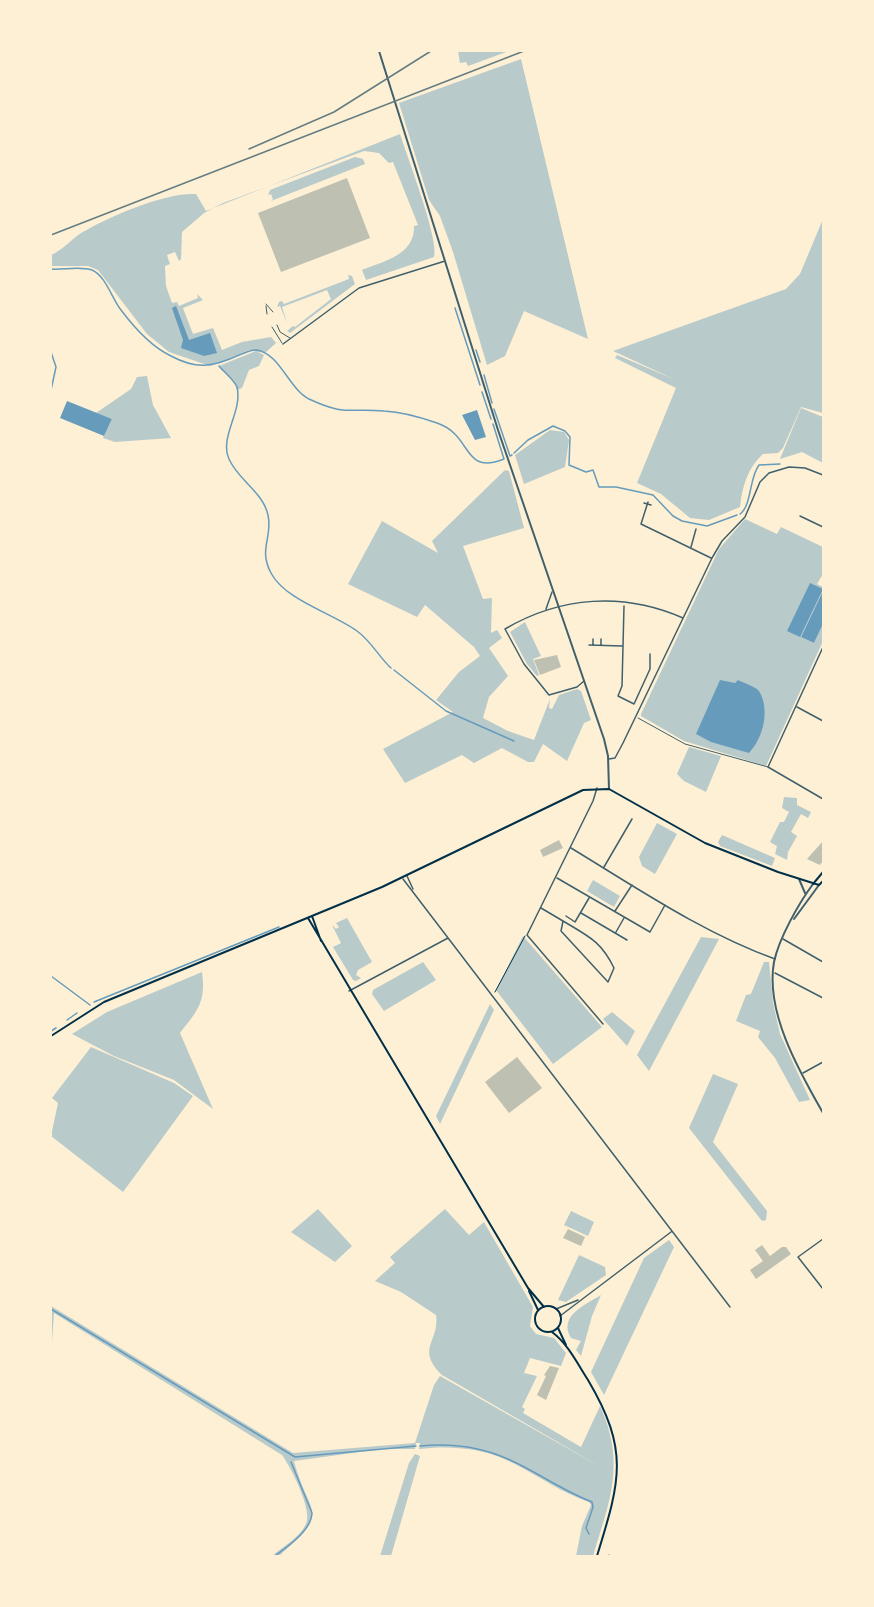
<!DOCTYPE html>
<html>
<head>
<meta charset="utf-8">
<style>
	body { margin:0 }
	#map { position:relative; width:874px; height:1607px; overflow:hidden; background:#fdf0d5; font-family:"DM Sans",sans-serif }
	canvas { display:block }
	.frame { position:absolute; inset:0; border:52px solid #fdf0d5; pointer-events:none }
</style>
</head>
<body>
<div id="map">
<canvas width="874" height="1607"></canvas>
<div class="frame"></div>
</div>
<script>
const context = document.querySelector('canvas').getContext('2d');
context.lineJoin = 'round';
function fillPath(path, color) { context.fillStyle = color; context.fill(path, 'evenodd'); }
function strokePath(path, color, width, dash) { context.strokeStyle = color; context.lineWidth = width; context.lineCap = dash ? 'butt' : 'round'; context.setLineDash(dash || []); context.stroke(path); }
fillPath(new Path2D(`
	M458,51H509L468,66L466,62L460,63Z
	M521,59L588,339L524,311L505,356L487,365L453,252L440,216L429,200L399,103Z
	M400,134C407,156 440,242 434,257L366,280L362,270C384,261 415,255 414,226L418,225L393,162L389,163L379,153L364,151L223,203L204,213L182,232L181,259L179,261L175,252L167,255L170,264L165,266L166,286L172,303L177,302L179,306L198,298L197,294L203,300L183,308L193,334L213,328L222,350L242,342L271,337L276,343L265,353L249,350L210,366L169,352L147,334L98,270L88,266H51V255C61,251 71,240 81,233C108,217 165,192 196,194L206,211Z
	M355,157L363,159L365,164L271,201L273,199L271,194L268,195L270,190Z
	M823,219V413L801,407L783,448L778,453L763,454C748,467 742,487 740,507L709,520L690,518L661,494L637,483L676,388L615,358L617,355L676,380L613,351L786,289L800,274Z
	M348,275L352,276L355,284L290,333L287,331L293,326L295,327L331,299L327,290L282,307L287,323L280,306L277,307L279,302L282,301L284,304L349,279Z
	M256,351L264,355L259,366L249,370L242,388L237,390L234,381L219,366Z
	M147,376L153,405L171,438L115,442L103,438L112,419L96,413L131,389L137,377Z
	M801,408L823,417V463L802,452L780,459Z
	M550,430L564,432L569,440L565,467L524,484L515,455Z
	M505,470L509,471L524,528L463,546L483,599L492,598L491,633L497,630L502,638L489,648L508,676L489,697L483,718L508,731L534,740L550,699L549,708L552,709L559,695L577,689L581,691L591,720L584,723L567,761L543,744L534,762H528L502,748L474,763L462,755L405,783L383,749L453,712L436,700L459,672L480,656L474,647L425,605L417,617L348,584L382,521L438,553L432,541Z
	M745,519L777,534L781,527L823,547V574L817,584L823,587V591L801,637L814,643L823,624V641L766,766L684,741L641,716V714L719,549Z
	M525,622L541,656L533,659L539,675L537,676L527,664L510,632Z
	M689,747L721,756L706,792L684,781L677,774Z
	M784,797L797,798V805L811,812L808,818L801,814L791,832L797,836L788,852L787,860L775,854L777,846L770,842L780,822H784L789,812L782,808Z
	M657,823L677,834L655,874L642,866L639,857Z
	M722,835L775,858L772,866L720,846L718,842Z
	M593,880L620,896L614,907L587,891Z
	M347,918L372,962L358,970L356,975L361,978L356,981L353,980L333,947L341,943L332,925L336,929L339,927L336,923Z
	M523,936L602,1027L553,1064L496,990Z
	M701,937L719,939L649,1071L637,1055Z
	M423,962L436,980L384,1011L372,994L373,990Z
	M764,962H769L773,1003L780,1034L810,1100L799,1102L775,1058L758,1037L760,1031L736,1021L746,995L751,994Z
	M202,972C206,1002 198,1010 180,1033L213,1109L174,1080L114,1056L72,1034L107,1012Z
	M490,1004L494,1010L440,1124L436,1116Z
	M612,1012L635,1031L627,1046L603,1019Z
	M91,1047L174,1083L193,1096L123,1192L51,1136L58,1103L52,1098Z
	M713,1074L738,1084L713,1142L767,1211L766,1220L762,1221L689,1128Z
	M318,1209L352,1246L335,1262L291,1232Z
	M445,1209L469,1235L484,1222L533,1307L530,1326L536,1334L554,1338L566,1353L561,1366L530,1358L524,1373L537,1376L522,1407L525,1409L523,1413L581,1447L600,1406C626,1463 610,1500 593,1556H576L582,1526L591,1505L589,1502C562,1493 540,1477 515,1464C486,1448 450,1445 419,1449L420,1443H416L415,1449H382L294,1461C309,1518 333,1509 279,1556H272C283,1547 300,1537 306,1524C313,1511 291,1467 282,1455L54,1313L51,1356V1306L293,1453L415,1443L434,1385L440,1376L606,1470L442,1375C415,1348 440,1342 436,1315L401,1292L375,1281L395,1263L390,1257Z
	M571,1211L594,1222L588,1236L564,1225Z
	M669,1240L674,1247L604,1395L591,1372L644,1258Z
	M579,1255L605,1267L606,1275L566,1302L558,1300Z
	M601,1295L592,1316L581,1356L576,1350L581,1341L571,1338C558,1316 585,1305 601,1295Z
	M415,1454L420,1456L391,1556H380L409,1463Z`), '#b9caca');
fillPath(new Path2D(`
	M176,306L189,340L210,333L217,353L204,356L181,348L183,340L172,308Z
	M67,401L112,419L104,436L60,418Z
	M477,410L486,437L475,440L462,415Z
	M810,583L823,589L800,637L787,631Z
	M823,591V624L814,643L801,637Z
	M720,680L735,683L738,680C744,683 756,687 759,691C770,709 764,737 749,753L711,742L696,734Z`), '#669bbc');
strokePath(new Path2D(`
	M51,269C63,270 80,266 92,270C106,276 112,299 121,310C133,326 152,347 171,356C197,370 213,367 239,355C245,353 251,349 257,350C280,354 289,389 309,399C345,416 349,408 384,411C402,412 420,417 437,423C473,435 462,476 504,459L493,424
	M455,308L480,385
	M476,350L480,362
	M51,352L56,367L51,390
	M219,366C224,372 234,380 237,387C243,411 219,437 229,459C238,480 263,492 268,515C273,537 258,549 271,573C285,600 332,613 357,631C371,641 379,657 391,668
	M484,375L492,403
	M482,392L491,419
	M494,409L510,456L512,455
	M514,453L528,440L553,426L565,431L570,437L569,465L586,472L593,470L599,487H616L653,495L673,516L682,521L707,526L737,515
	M740,514C752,505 749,478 759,465L780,464
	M394,670L446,711L514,741
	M51,976L90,1005
	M94,1002L279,927
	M67,1020L77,1013
	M51,1031L56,1028
	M51,1309L295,1457L416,1446
	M51,1316V1339
	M420,1446C450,1443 482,1447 510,1460C539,1473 561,1490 592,1502L593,1507L586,1528L589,1534
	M609,1555V1556
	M275,1556C289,1545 311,1531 312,1513L291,1462`), '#669bbc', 1.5);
fillPath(new Path2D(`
	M347,178L370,238L281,272L258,213Z
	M557,655L561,667L540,675L534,660Z
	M559,840L563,848L543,857L540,850Z
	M823,841V861L820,865L807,859Z
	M517,1057L542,1088L509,1113L485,1082Z
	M568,1229L585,1237L581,1246L563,1238Z
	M762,1245L770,1256L782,1247H786L791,1254L756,1279L750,1270L763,1261L755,1250Z
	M550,1366L559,1368L546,1400L537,1395L546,1376L544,1375Z`), '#bec0b2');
strokePath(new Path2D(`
	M495,992L525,936`), '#003049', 1);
strokePath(new Path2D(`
	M266,304L273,312
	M266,306L267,314
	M277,325L280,332L290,338
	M272,327L282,343
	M638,718L685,744L768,767`), '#3f606c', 1);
strokePath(new Path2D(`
	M283,344L359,288L445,261
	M648,502L641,524L711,558
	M644,503L651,505
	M800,516L823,527
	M691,547L696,529
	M624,606L622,686L618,696L634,704L650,669V654
	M546,609L552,592
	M589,645L622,646
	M593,645V639
	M601,645V639
	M823,647L768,767L823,799
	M584,681L577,687L549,695L524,664L505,629C561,596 624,592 683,618
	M797,707L823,721
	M609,759L615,758L623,743L712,558L722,541L745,517L760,482L769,473L789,467L805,468L823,475
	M597,788L593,801L527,935L603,1024
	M571,848C637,888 703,933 775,959
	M604,867L632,819
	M407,876L413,889
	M557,878L650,932L665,905
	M403,879L730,1307
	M541,908L563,921L561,931L608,982L614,968C601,941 588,936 563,921
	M615,911L632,885
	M581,913L627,940
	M566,916L575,922L589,898
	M616,932L624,918
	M783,939L823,962
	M775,973L823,998
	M349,991L448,938
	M803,1073L823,1062
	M823,1239L798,1257L823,1289
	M556,1309L578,1300
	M560,1316L671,1232`), '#3f606c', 1.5);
strokePath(new Path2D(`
	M379,51L498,430L604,739L608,756L609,789
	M799,879L805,893
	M813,884C799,903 779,938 774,962C765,1012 799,1071 823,1113
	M794,919L819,885`), '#3f606c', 2);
strokePath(new Path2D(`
	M813,884L823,872
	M312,916L321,941
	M308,918L528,1288L544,1307
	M51,1036L104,1002L382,887L583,790L609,789L705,843L778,872L819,885L823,881
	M529,1291L538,1310
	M535 1319a13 13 0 1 1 26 0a13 13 0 1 1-26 0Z
	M558,1328L566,1345
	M552,1332C568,1344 577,1363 588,1380C630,1451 620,1481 597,1556`), '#003049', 2);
strokePath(new Path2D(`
	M249,149L334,112L431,51
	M51,235L524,51`), '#657d81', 1.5);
</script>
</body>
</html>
